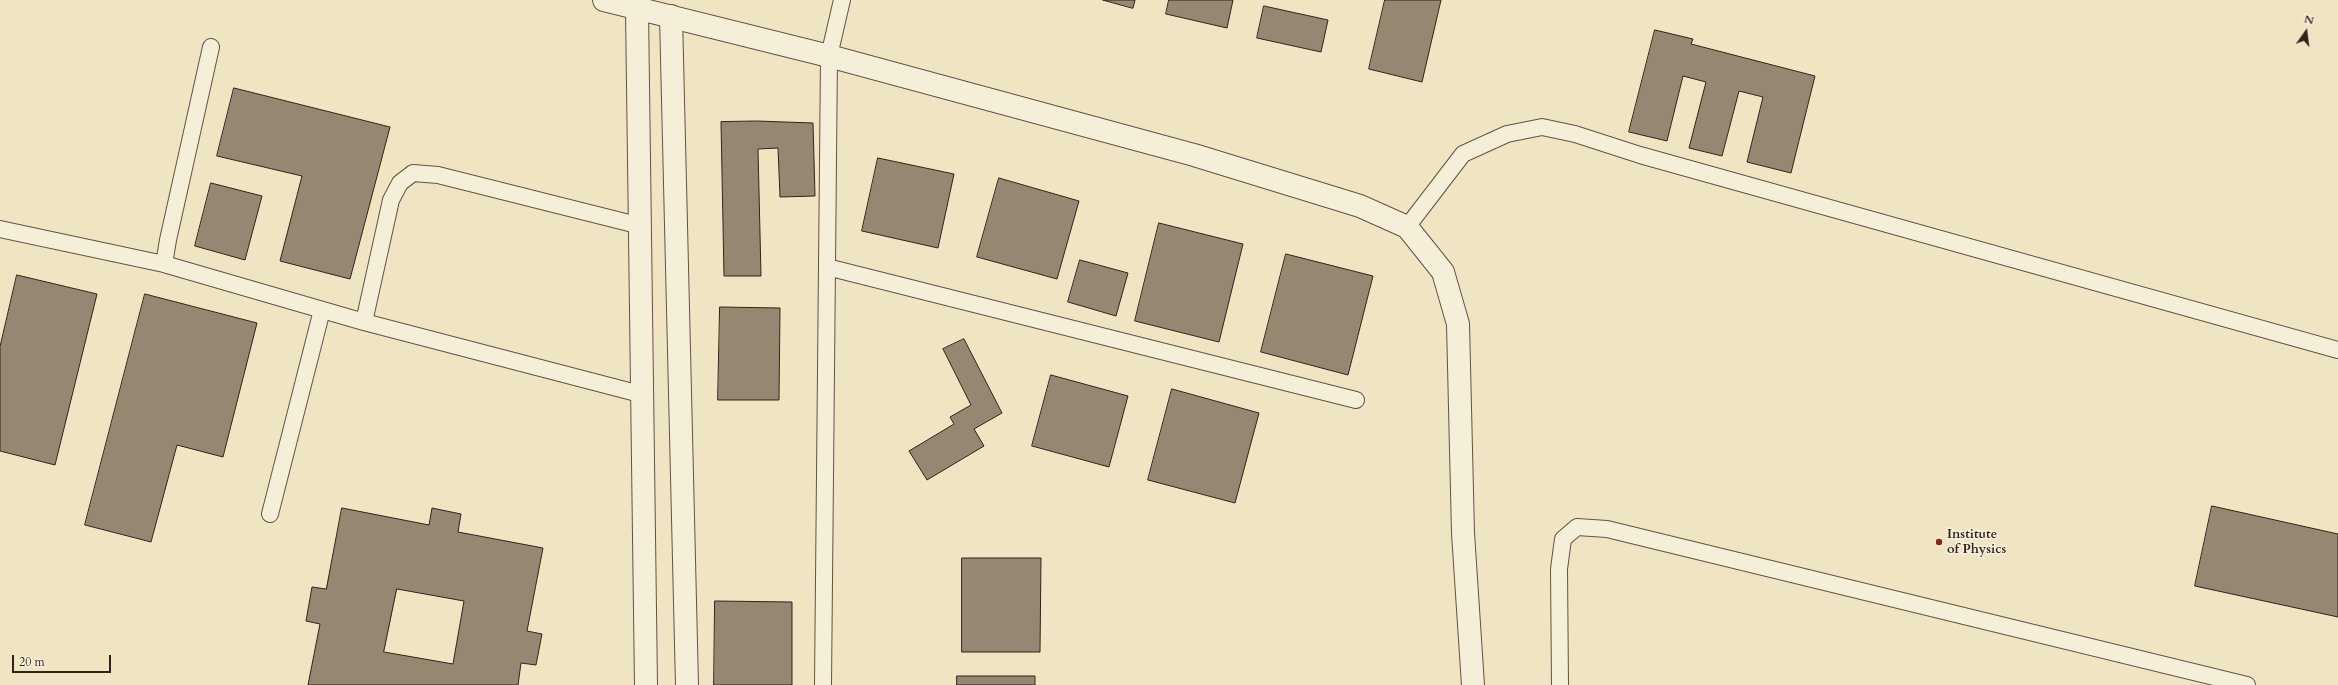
<!DOCTYPE html>
<html>
<head>
<meta charset="utf-8">
<style>
	body { margin:0 }
	#map { position:relative; width:2338px; height:685px; overflow:hidden; background:#f0e5c3; font-family:Cardo,serif }
	canvas { display:block }
	.north { position:absolute; left:2286px; top:12px; width:40px; height:40px; -webkit-text-stroke:3px #f5eed8; paint-order:stroke; rotate:14deg; font-size:11px; font-weight:700; line-height:16px; text-align:center; color:#34211b }
	.north::after { content:''; display:block; margin:auto; width:14px; height:18px; background:#34211b; clip-path:polygon(50% 0,100% 100%,50% 72%,0 100%) }
	.scale { position:absolute; left:12px; top:655px; width:99px; height:18px; box-sizing:border-box; border:2px solid #34211b; border-top:0; padding-left:5px; font-size:12px; line-height:14px; white-space:nowrap; color:#34211b; -webkit-text-stroke:3px #f5eed8; paint-order:stroke }
</style>
</head>
<body>
<div id="map">
<canvas width="2338" height="685"></canvas>
<div class="north">N</div>
<div class="scale">20 m</div>
</div>
<script>
const context = document.querySelector('canvas').getContext('2d');
context.lineJoin = 'round';
function fillPath(path, color) { context.fillStyle = color; context.fill(path, 'evenodd'); }
function strokePath(path, color, width, dash) { context.strokeStyle = color; context.lineWidth = width; context.lineCap = dash ? 'butt' : 'round'; context.setLineDash(dash || []); context.stroke(path); }
function drawText(font, color, halo, rows, align = 'center') {
  context.font = font + ' Cardo,serif'; context.lineWidth = 3.5; context.setLineDash([]); context.textBaseline = 'middle'; context.strokeStyle = halo; context.fillStyle = color; for (const [text, x, y, turn = 0] of rows) {
    context.save(); context.translate(x, y); context.rotate((+turn || 0) * Math.PI / 180); context.textAlign = isNaN(turn) ? turn : align; if (halo) context.strokeText(text, 0, 0); context.fillText(text, 0, 0); context.restore();
  }
}
const building = new Path2D(`
	M1103,0H1135L1133,8Z
	M1169,0H1233L1227,28L1166,14Z
	M1385,0H1441L1422,82L1369,69Z
	M1264,6L1328,20L1321,52L1257,38Z
	M1655,30L1693,39L1691,44L1815,76L1791,173L1747,162L1763,97L1739,91L1722,156L1689,148L1706,82L1683,76L1667,141L1629,132Z
	M234,88L390,127L350,279L280,261L302,176L217,156Z
	M757,121L813,123L815,196L780,197L778,148L758,149L761,276H724L721,122Z
	M878,158L954,174L938,248L862,231Z
	M999,178L1079,201L1057,279L977,257Z
	M211,183L262,196L245,260L195,246Z
	M1159,223L1243,244L1219,342L1135,321Z
	M1286,254L1373,276L1348,375L1261,352Z
	M1080,260L1128,273L1116,316L1068,302Z
	M17,275L97,294L55,465L0,451V347Z
	M145,294L257,323L223,457L177,445L151,542L85,525Z
	M720,307L780,308L779,400H718Z
	M964,339L1002,413L974,429L984,446L927,480L909,451L954,424L950,417L971,405L943,349Z
	M1051,375L1128,396L1109,467L1032,446Z
	M1172,389L1259,413L1235,503L1148,480Z
	M2212,506L2338,534V617L2195,586Z
	M342,508L429,525L432,508L461,514L458,532L543,548L527,631L542,634L536,665L521,663L518,685H308L320,624L306,621L312,587L326,589ZM397,589L464,601L453,664L384,652Z
	M962,558H1041L1040,652H962Z
	M715,601L792,602V685H714Z
	M957,676H1035V685H957Z`);
fillPath(building, '#968772');
strokePath(building, '#34211b', 1);
const service = new Path2D(`
	M1407,227L1463,154L1507,134L1542,127L1575,134L1640,155L2338,350
	M0,229L164,264L364,322L644,395
	M164,264L168,240L211,47
	M827,267L1356,400
	M364,322L391,200L400,183L413,173L438,175L641,226
	M270,514L322,310
	M823,685L829,56L842,0
	M1560,685L1559,569L1563,539L1577,527L1607,529L2247,685`);
const tertiary = new Path2D(`
	M604,0L829,56L1194,155L1360,206L1407,227L1443,272L1458,324L1463,533L1473,685
	M637,10L646,685
	M671,16L687,685`);
strokePath(service, '#635245', 18);
strokePath(tertiary, '#635245', 24);
strokePath(service, '#f5eed8', 16);
strokePath(tertiary, '#f5eed8', 22);
for (const [x, y, r, color] of [
	[1939,542,4,"#8f2418"]
]) { const dot = new Path2D(); dot.arc(x, y, r, 0, 2 * Math.PI); context.fillStyle = color; context.fill(dot); strokePath(dot, '#f5eed8', 1.5); }
drawText('bold 13px', '#34211b', '#f5eed8', [
	["Institute",1947,535],
	["of Physics",1947,550]
], 'left');
</script>
</body>
</html>
